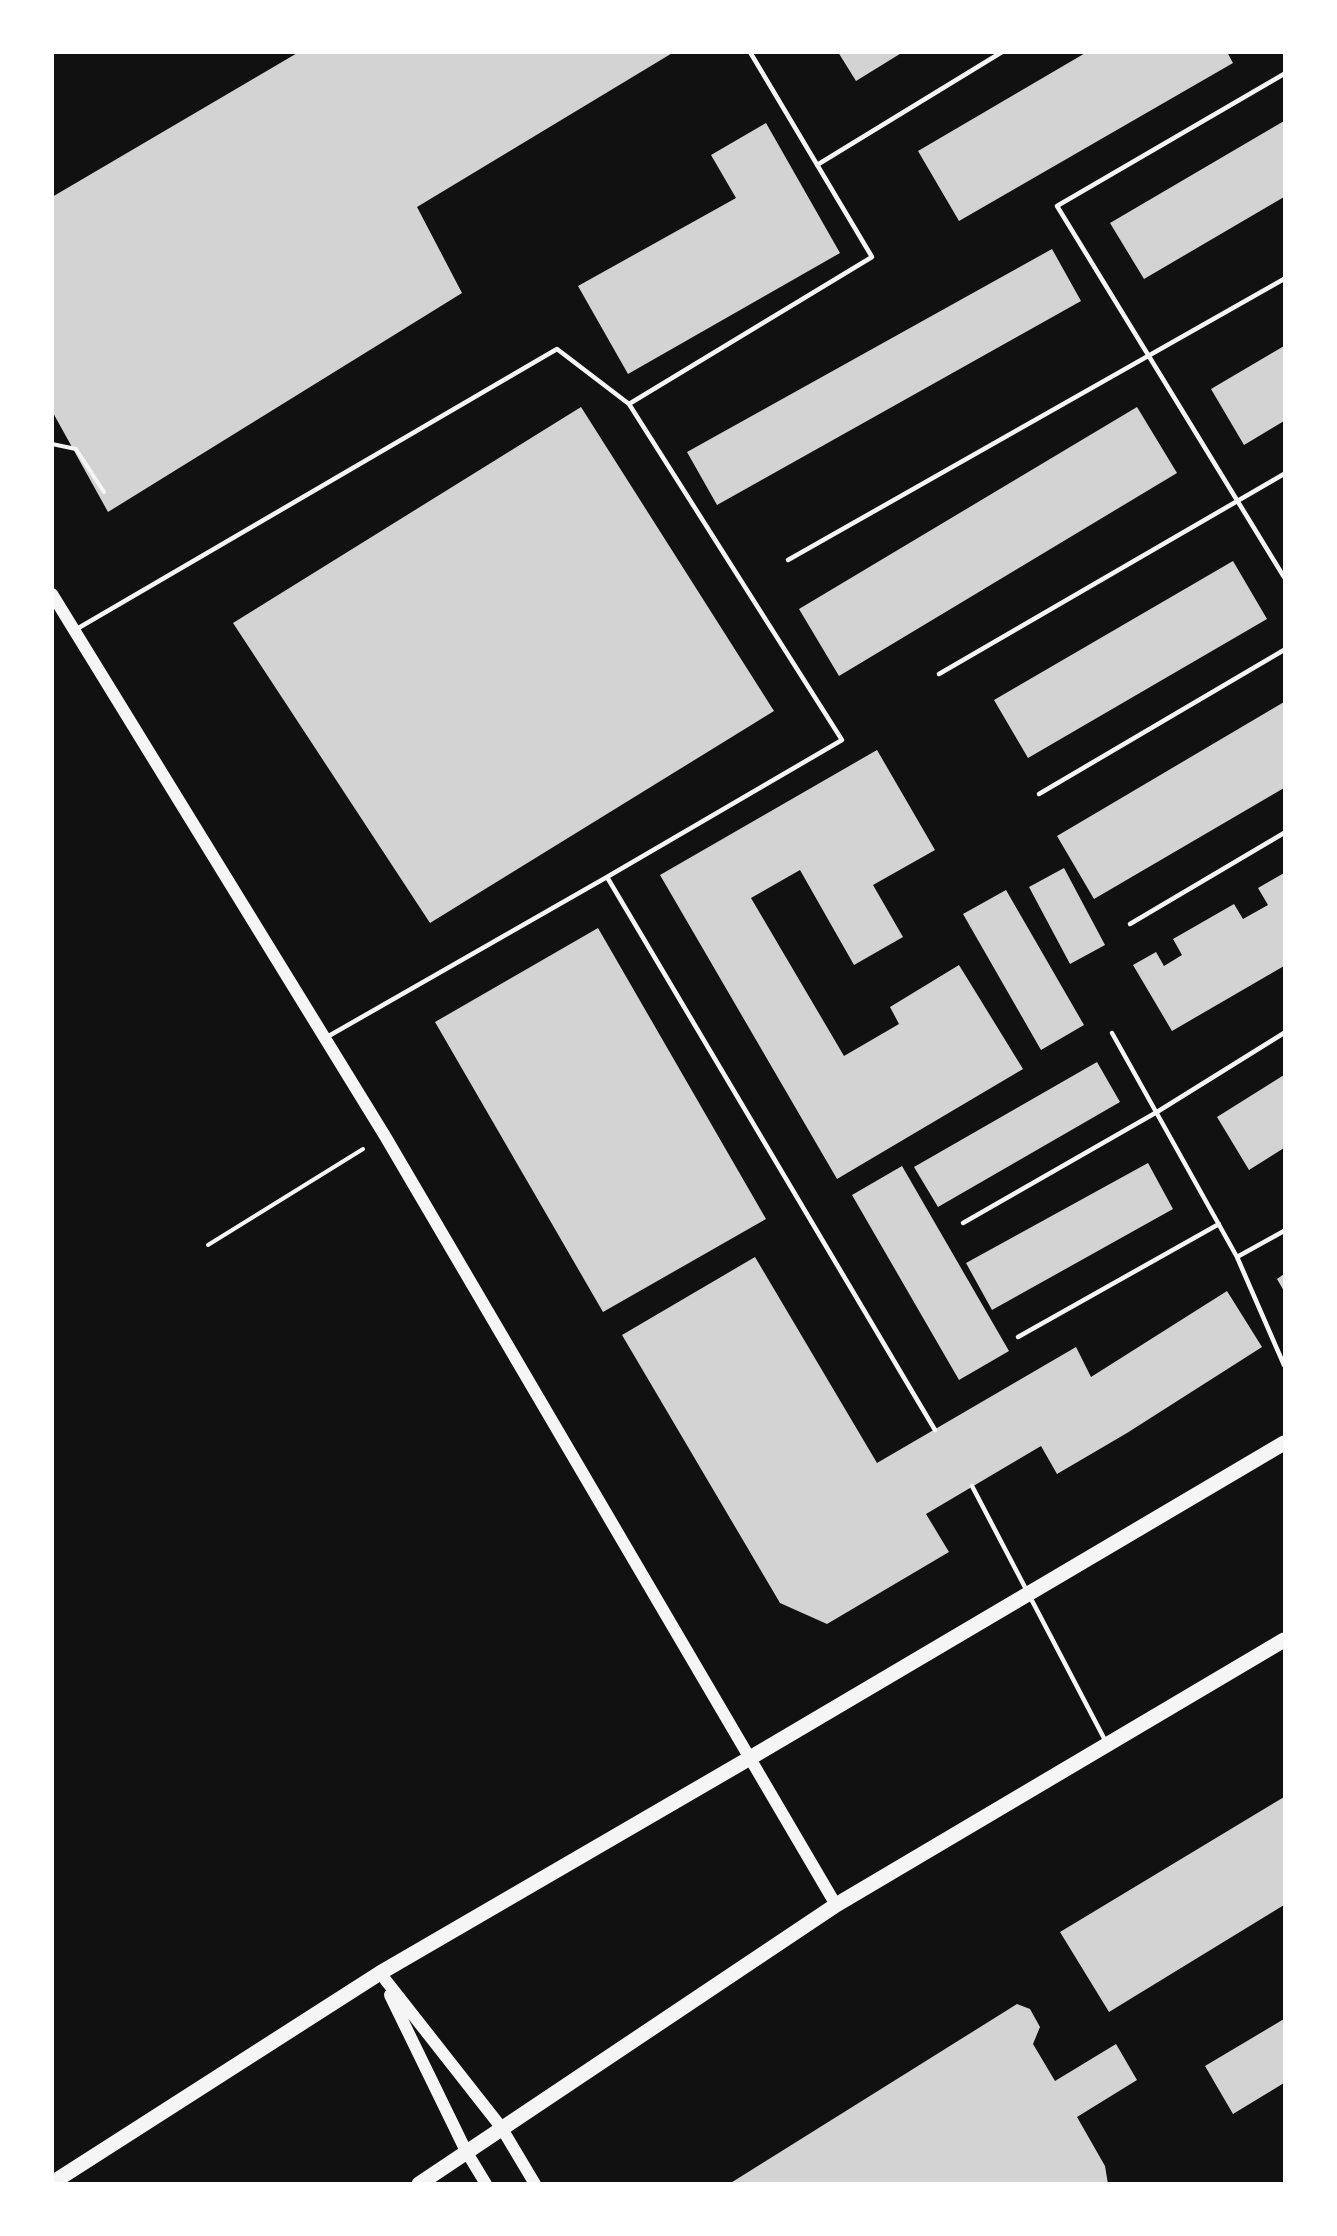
<!DOCTYPE html>
<html>
<head>
<meta charset="utf-8">
<style>
	body { margin:0 }
	#map { position:relative; width:1337px; height:2236px; overflow:hidden; background:#111; font-family:"Titillium Web",sans-serif }
	canvas { display:block }
	.frame { position:absolute; inset:0; border:54px solid #fff; pointer-events:none }
</style>
</head>
<body>
<div id="map">
<canvas width="1337" height="2236"></canvas>
<div class="frame"></div>
</div>
<script>
const context = document.querySelector('canvas').getContext('2d');
context.lineJoin = 'round';
function fillPath(path, color) { context.fillStyle = color; context.fill(path, 'evenodd'); }
function strokePath(path, color, width, dash) { context.strokeStyle = color; context.lineWidth = width; context.lineCap = dash ? 'butt' : 'round'; context.setLineDash(dash || []); context.stroke(path); }
fillPath(new Path2D(`
	M299,52H674L417,207L462,293L108,512L52,411V197Z
	M838,52H903L856,81Z
	M1087,52H1227L1233,63L959,221L918,151Z
	M1284,121V197L1144,279L1110,223Z
	M766,123L840,253L628,374L578,286L736,198L711,155Z
	M1052,249L1081,301L717,505L687,452Z
	M1284,346V421L1244,445L1211,389Z
	M581,407L774,711L430,923L233,623Z
	M1137,407L1177,473L839,676L799,609Z
	M1233,561L1267,619L1028,758L994,700Z
	M1284,702V788L1094,899L1057,836Z
	M877,750L935,850L873,885L903,937L854,965L800,870L751,898L844,1056L899,1024L890,1007L959,965L1023,1069L837,1179L660,875Z
	M1064,868L1105,945L1070,964L1029,887Z
	M1284,873V966L1172,1031L1133,965L1156,952L1164,966L1182,955L1173,939L1234,904L1243,919L1268,905L1258,888Z
	M1006,890L1084,1025L1041,1050L963,914Z
	M598,928L766,1219L603,1312L435,1022Z
	M1097,1062L1120,1102L938,1207L914,1167Z
	M1284,1075V1148L1249,1170L1217,1117Z
	M1148,1163L1173,1209L992,1310L966,1263Z
	M902,1166L1009,1351L959,1380L852,1195Z
	M755,1257L877,1463L1076,1347L1091,1377L1227,1291L1262,1347L1127,1433L1057,1474L1041,1446L926,1514L949,1552L827,1624L780,1603L622,1335Z
	M1284,1274V1291L1277,1279Z
	M1284,1797V1905L1109,2012L1060,1932Z
	M1017,2004L1030,2009L1040,2027L1033,2044L1055,2081L1116,2044L1137,2080L1077,2117L1105,2166L1108,2184H729Z
	M1284,2019V2083L1233,2114L1205,2066Z`), '#d3d3d3');
strokePath(new Path2D(`
	M52,444L76,449L104,492
	M208,1245L363,1149`), '#f5f5f5', 4);
strokePath(new Path2D(`
	M1284,74L1057,206L1284,577
	M817,165L1002,52
	M788,560L1284,279
	M75,630L557,349L629,404L872,257L750,52
	M939,674L1284,474
	M1039,794L1284,650
	M607,877L842,740L629,404
	M1130,924L1284,833
	M1112,1033L1237,1257L1284,1365
	M327,1037L607,877L935,1430
	M963,1223L1157,1112L1284,1033
	M1237,1257L1284,1231
	M1018,1337L1219,1224
	M972,1486L1106,1742`), '#f5f5f5', 4.5);
strokePath(new Path2D(`
	M52,594L385,1136L836,1905
	M380,1973L501,2127L535,2184
	M390,1995L466,2151L486,2184`), '#f5f5f5', 12);
strokePath(new Path2D(`
	M52,2183L380,1973L750,1758L1284,1443
	M419,2184L836,1905L1284,1640`), '#f5f5f5', 15);
</script>
</body>
</html>
